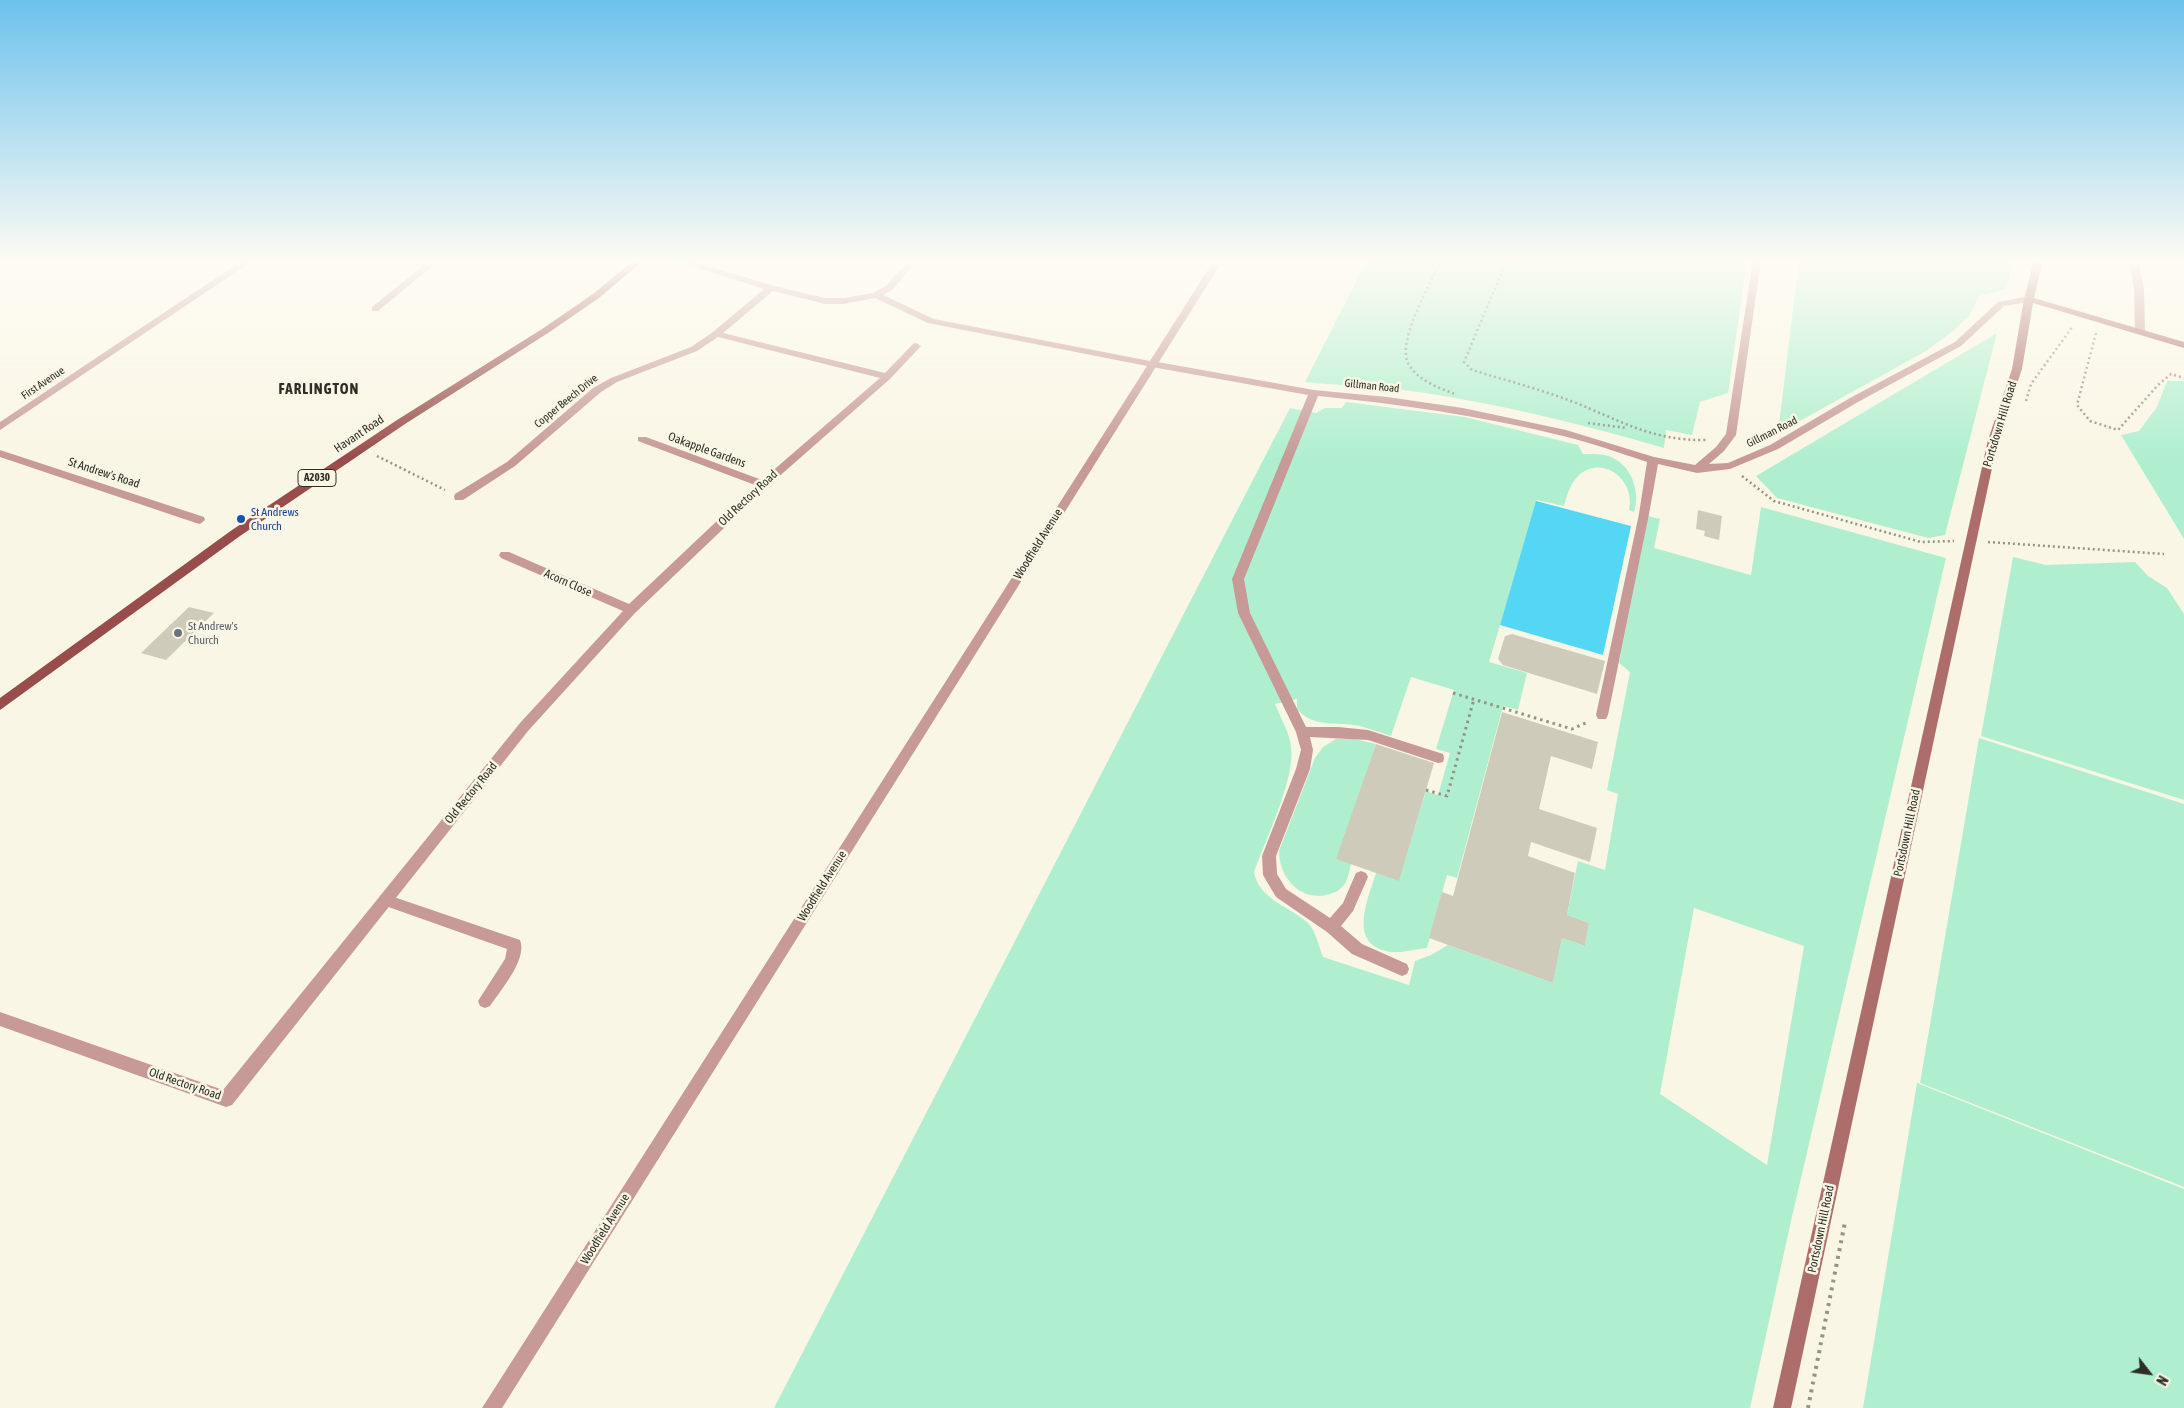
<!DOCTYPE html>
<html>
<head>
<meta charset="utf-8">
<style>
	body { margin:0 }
	#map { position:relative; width:2184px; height:1408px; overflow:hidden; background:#faf6e5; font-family:"Asap Condensed",sans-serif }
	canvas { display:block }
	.north { position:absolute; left:2124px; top:1348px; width:50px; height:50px; -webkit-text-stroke:4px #faf6e5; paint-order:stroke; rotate:120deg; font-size:14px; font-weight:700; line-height:20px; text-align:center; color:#2e2d26 }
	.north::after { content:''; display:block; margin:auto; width:18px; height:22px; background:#2e2d26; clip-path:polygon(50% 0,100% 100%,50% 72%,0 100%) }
</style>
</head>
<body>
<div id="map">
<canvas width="2184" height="1408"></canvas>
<div class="north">N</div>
</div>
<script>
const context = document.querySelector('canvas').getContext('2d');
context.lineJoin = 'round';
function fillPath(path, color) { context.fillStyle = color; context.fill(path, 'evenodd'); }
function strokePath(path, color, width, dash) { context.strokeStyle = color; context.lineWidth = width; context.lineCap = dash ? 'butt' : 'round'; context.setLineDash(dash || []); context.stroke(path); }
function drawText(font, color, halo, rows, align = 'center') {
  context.font = font + ' "Asap Condensed",sans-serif'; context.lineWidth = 5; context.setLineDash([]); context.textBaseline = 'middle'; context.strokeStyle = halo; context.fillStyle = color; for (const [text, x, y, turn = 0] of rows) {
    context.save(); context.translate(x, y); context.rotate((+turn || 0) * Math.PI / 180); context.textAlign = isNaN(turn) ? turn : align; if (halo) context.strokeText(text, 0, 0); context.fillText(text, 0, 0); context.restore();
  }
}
fillPath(new Path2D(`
	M1367,260H1747L1728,393L1700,402L1692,435L1666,430L1664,448C1586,425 1507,406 1426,393C1386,387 1345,386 1305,382Z
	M1799,260H2014L2006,289L1979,296L1969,316L1952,332L1926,351L1778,433Z
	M1997,333L1945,535L1928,538L1777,498L1756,476Z
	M2167,381H2184V539L2121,435L2139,431L2157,407Z
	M1346,402L1465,417L1578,445L1583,454C1594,454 1605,453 1615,459C1633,469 1640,493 1634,512L1629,510C1636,481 1604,454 1579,475C1570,484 1567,495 1564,506L1537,500L1489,662L1527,673L1518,710L1503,706L1457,878L1447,875L1427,948C1416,949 1402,953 1392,952C1346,947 1368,899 1376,873L1399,880L1426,791L1438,795L1450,753L1436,749L1454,690L1411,677L1391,736C1381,733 1371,729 1360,726C1337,721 1314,729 1297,709V699L1275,704C1280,717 1290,733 1291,747C1296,777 1265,841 1254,872C1259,900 1290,906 1309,924C1316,932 1319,947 1323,957L1409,985L1415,961L1431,955L1448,945L1553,983L1562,938L1585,946L1589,923L1567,915L1578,861L1605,870L1618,794L1607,790L1630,672L1619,663L1648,516L1660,519L1654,548L1751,575L1761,507L1946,558L1791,1221L1750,1408H774L1290,408L1316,413L1325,408H1342ZM1694,908L1804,946L1767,1165L1660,1094Z
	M2013,557L2046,565L2135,562L2148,576L2167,588L2184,614V800L1981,736Z
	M1979,738L2184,804V1187L1920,1083Z
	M1336,739H1355L1376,744L1337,859L1351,864C1349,871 1348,881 1343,886C1339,891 1336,892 1330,894C1301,903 1279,878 1279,851L1315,758L1323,747Z
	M1917,1083L2184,1189V1408H1863Z`), '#afefcf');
fillPath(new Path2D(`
	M1536,501L1631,526L1603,655L1500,625Z`), '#53d7f4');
fillPath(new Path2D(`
	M1698,510L1722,516L1719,540L1704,536L1705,531L1696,529Z
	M189,607L214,613L166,660L141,653Z
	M1512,634L1605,661L1597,694L1503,665L1498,659L1505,636Z
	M1502,712L1598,742L1592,769L1551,756L1539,809L1597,828L1590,862L1531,842L1528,856L1575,873L1567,915L1589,923L1585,946L1562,938L1553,983L1429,938L1442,892L1453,896Z
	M1376,744L1434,763L1399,881L1336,859Z`), '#cecbba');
strokePath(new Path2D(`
	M1441,260C1431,283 1395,343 1409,365C1419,381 1439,388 1455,394
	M1507,260L1464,362L1472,370C1505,380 1539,389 1571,401C1620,420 1651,441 1706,440
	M2096,333L2077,405L2090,421L2118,430L2158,385L2171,374L2184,378
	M2026,401L2031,384L2073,326
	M1588,423L1627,428
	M377,456L445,490
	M1742,476L1774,501L1921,542L1954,541
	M1988,542L2164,554`), '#959286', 2.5, [2, 3]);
strokePath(new Path2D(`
	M1453,693L1572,729L1588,722
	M1426,790L1447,796L1474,699`), '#959286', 3, [2.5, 4]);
strokePath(new Path2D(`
	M1808,1408L1845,1222`), '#959286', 4, [3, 5]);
fillPath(new Path2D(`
	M430,260H440L378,311H372V307Z
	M1753,260H1761L1736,435L1724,451L1709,464L1728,463L1770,445L1850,398L1955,342L1998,302L2029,296L2034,299L2029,302L2004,306L1961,346L1858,402L1778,449L1730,469L1697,473L1658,464L1649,514L1608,715L1606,719H1598L1596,715L1639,514L1647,462C1620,453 1592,443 1563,436C1482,416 1400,404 1318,396L1244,579L1250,613L1306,727H1338L1368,730L1443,754L1444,758L1443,762L1438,763L1368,740L1310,737L1313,750L1310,769L1276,856L1277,874L1286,889L1330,918L1343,903L1356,873L1361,871L1366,873L1368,877L1353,911L1341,926L1362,944L1407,964L1409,969L1407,974L1402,976L1352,954L1327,932L1276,897L1263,875L1262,856L1296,769L1301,750L1296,732L1238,613L1232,579L1308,395L1152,367L1147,364L1152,361L1314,390L1387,397L1463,408L1566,430L1654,457L1695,465L1716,447L1726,434Z
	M2129,260H2138L2144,289L2145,331L2140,334L2135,331L2134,289Z
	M385,894L520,940C528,959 500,991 490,1006L485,1008L480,1006L478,1001L505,959L507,949L380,904L378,900L380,896Z`), '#c79a98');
fillPath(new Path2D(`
	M243,260H254L0,430V422Z
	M673,260H688L774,286L825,298H844L873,293L886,286L909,260H918L892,290L883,295L934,319L1150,361L1214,260H1223L502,1408H482L1147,366L928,323L875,298L844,304H825L773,291L723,333L885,373L913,344L916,343L921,346L890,379L767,487L635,613L528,731L232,1105L226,1107L0,1026V1012L223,1090L520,723L623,611L501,558L499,555L501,552H509L629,604L755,485L638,441V437H646L762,480L880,378L718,337L697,351L617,382L601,392L515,466L463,500H455L454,497L455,494L507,462L593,388L611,378L691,347L713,332L764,289Z
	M0,450L204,517L205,520L200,524L196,523L0,457Z`), '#c79a98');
fillPath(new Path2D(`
	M2034,260H2043L2034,298L2184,342V348L2033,303L2022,369L1998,440L1791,1408H1773L1988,440L2012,369L2024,299Z`), '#ad6d6b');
fillPath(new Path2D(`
	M634,260H644L599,298L548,333L405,424L240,536L0,710V698L232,530L397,420L542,329L593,294Z`), '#984c4b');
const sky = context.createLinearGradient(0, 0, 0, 458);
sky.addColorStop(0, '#6cc2ed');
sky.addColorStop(0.57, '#fdfbf3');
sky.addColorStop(1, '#fdfbf300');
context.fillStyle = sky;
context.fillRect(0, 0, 2184, 458);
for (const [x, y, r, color] of [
	[241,519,5,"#1a4fb4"],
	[178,633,5,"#6b7280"]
]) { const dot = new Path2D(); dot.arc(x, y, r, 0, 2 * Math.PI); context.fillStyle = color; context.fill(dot); strokePath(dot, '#faf6e5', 2); }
drawText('11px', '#2e2d26', '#faf6e5', [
	["First Avenue",43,383,-34],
	["Gillman Road",1372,386,6],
	["Copper Beech Drive",566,401,-39],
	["Gillman Road",1772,432,-27]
]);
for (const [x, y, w] of [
	[317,478,38]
]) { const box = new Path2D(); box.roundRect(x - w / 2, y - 8.5, w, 17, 4); context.fillStyle = '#faf6e5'; context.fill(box); strokePath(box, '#2e2d26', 1); }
drawText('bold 11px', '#2e2d26', null, [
	["A2030",317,478]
]);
drawText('12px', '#2e2d26', '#faf6e5', [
	["Portsdown Hill Road",2000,424,-73],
	["Havant Road",359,434,-34],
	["Oakapple Gardens",707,450,20],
	["St Andrew's Road",104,473,18],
	["Old Rectory Road",748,498,-43],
	["Woodfield Avenue",1038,544,-58],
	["Acorn Close",568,583,24],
	["Old Rectory Road",471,793,-51],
	["Portsdown Hill Road",1907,833,-78],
	["Woodfield Avenue",822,886,-58],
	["Old Rectory Road",185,1084,19],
	["Woodfield Avenue",605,1229,-58],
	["Portsdown Hill Road",1821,1229,-78]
]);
drawText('12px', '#164399', '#faf6e5', [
	["St Andrews",251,512],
	["Church",251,526]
], 'left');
drawText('12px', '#5b616d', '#faf6e5', [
	["St Andrew's",188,626],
	["Church",188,640]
], 'left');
context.letterSpacing = '1px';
drawText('bold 15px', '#2e2d26', '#faf6e5', [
	["FARLINGTON",319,389]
]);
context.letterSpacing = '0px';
</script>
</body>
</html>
